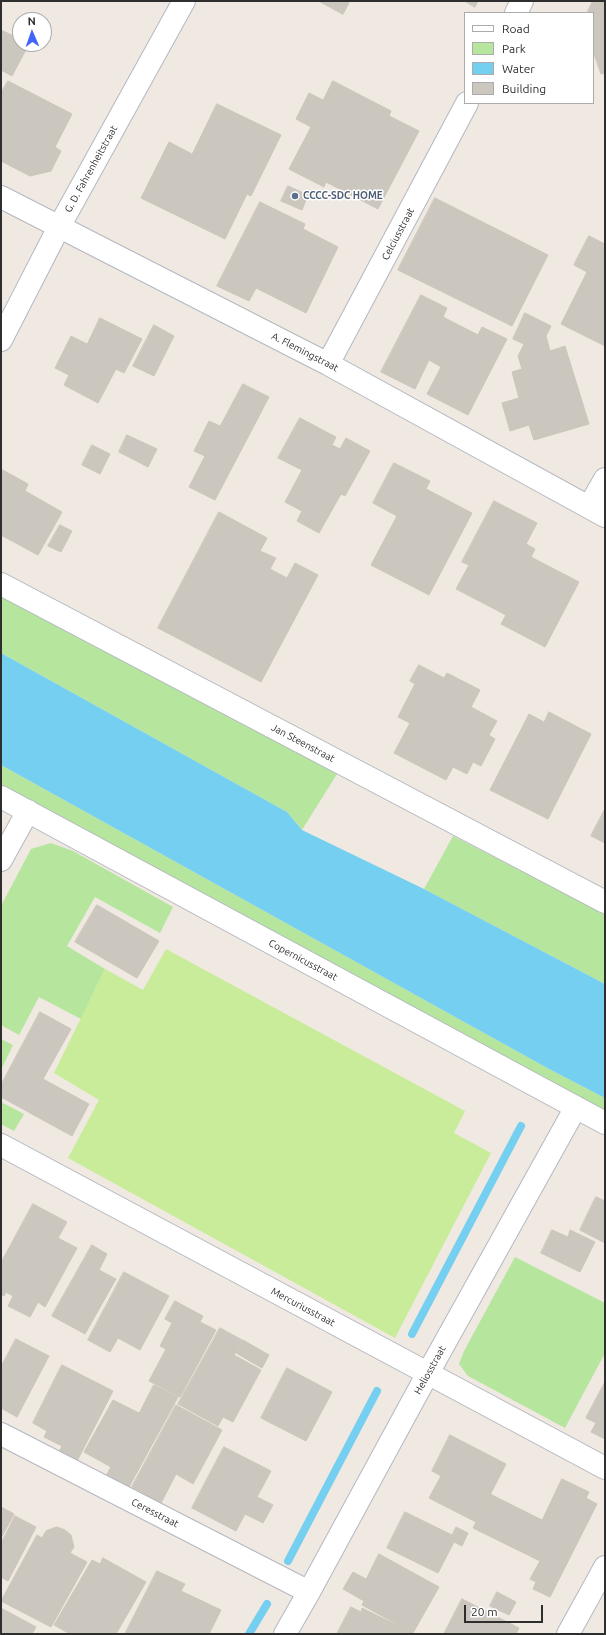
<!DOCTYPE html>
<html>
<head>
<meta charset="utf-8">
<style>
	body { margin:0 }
	#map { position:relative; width:606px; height:1635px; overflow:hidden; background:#efe9e1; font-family:Ubuntu,sans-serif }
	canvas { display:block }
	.frame { position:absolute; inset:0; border:2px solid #2e2e2e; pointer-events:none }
	.legend { position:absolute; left:464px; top:12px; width:130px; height:92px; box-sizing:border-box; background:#fff; border:1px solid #ababab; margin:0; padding:5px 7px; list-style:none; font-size:12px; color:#2e2e2e }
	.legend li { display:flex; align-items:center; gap:8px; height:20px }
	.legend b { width:20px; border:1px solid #ababab }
	.north { position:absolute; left:12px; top:12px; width:40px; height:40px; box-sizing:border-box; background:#fff; border:1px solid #ababab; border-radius:50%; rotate:358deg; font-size:11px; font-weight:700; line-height:16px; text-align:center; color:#2e2e2e }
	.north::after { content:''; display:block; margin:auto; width:14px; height:18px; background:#4264fb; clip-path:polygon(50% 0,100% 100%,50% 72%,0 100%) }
	.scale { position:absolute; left:464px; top:1605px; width:79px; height:18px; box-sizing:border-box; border:2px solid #2e2e2e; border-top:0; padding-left:5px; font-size:12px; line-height:14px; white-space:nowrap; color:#2e2e2e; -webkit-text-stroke:3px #fff; paint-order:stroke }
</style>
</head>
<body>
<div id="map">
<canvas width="606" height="1635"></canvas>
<div class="frame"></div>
<ul class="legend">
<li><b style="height:5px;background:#fff"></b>Road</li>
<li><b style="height:11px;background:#b6e59e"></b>Park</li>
<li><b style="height:11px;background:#75cff0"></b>Water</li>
<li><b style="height:11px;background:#cbc7bf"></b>Building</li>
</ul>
<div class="north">N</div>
<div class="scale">20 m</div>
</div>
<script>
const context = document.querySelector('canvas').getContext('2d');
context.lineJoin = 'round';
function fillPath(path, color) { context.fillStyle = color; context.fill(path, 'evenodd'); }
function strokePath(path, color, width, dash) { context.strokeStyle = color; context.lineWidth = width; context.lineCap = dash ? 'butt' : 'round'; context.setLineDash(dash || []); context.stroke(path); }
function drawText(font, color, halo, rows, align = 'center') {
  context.font = font + ' Ubuntu,sans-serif'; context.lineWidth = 3; context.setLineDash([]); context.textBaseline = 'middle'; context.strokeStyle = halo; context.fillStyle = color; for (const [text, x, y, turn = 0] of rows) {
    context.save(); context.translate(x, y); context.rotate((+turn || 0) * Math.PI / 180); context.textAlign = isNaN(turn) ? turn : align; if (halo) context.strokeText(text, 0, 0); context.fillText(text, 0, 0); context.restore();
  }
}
fillPath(new Path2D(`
	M1,594L337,774L302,830L287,812L1,653Z
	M1,765L549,1069L605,1098V1113L1,785Z
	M453,836L605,914V984L424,889Z
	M51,843L73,851L173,907L160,933L95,897L67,946L105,969L81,1019L39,997L19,1035L1,1025V906L31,849Z
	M1,1039L13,1045L1,1070Z
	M1,1102L24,1114L14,1131L1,1124Z
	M515,1257L605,1303V1353L565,1428L468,1376L459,1364L464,1351Z`), '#b6e59e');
fillPath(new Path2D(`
	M166,949L465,1111L454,1133L491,1153L395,1338L68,1158L99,1100L54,1073L105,969L143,990Z`), '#c9ec9a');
fillPath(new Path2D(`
	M1,653L287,812L302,830L424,889L605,984V1098L549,1069L1,765Z`), '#75cff0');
strokePath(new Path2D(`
	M412,1334L521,1126
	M288,1561L377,1391
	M249,1634L267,1604`), '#75cff0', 8);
const building = new Path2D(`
	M319,1H346L349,3L343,14Z
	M465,1H478L475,7Z
	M593,1H605V73L601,74L593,51V13H587Z
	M1,30L20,39V44H29L12,76L1,70Z
	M8,81L72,114L55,147L61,151L51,171L30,176L1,161V93Z
	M333,81L391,111L389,116L419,131L378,209L326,182L324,187L289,169L311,127L296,119L309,93L323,100Z
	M217,104L281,135L251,196L247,194L225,239L141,198L169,142L192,154Z
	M288,186L308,195L302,210L281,201Z
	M435,198L548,255L512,326L398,270Z
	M260,202L305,224L303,229L338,247L306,313L256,288L249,301L217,286Z
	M589,236L605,244V346L561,324L587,272L574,265Z
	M421,295L447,308L443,317L478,335L482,327L507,339L468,415L427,394L441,367L429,360L415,389L381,372Z
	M525,313L551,326L546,336L550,351L565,346L589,424L534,440L529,425L510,431L502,403L519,398L512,372L522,369L518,356L524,344L513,339Z
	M100,318L142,339L124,373L116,369L98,403L64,385L69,375L55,368L71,336L87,344Z
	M154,325L174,336L154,376L133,366Z
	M243,384L269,397L215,500L189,487L205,456L194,451L209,421L220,426Z
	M300,418L336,437L332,445L340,449L346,438L370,451L345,496L341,494L319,533L297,521L302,511L285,502L302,470L278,458Z
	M127,435L157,449L148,467L119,452Z
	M92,445L110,454L100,474L82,465Z
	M394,463L430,481L426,489L472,513L429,595L371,565L397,516L373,503Z
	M1,469L28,484L25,491L62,512L38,555L1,535Z
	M494,501L537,523L526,544L535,549L531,557L579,582L545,647L501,624L506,615L456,589L469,565L462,562Z
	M219,512L267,538L260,551L276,558L270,569L287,578L295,563L318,575L261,682L158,628Z
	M60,525L72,531L61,552L48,546Z
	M419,665L444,678L447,673L480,690L471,707L497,721L489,735L495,739L481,766L473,762L467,774L453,767L446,780L394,753L410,723L398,717L415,684L410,681Z
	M549,712L591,734L548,819L490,790L529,714L544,722Z
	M605,809V843L591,836Z
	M97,905L159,941L137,978L75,942Z
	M40,1012L71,1029L43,1079L89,1104L72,1136L1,1097V1085Z
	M596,1197L605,1201V1243L580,1230Z
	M33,1204L67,1222L58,1238L77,1248L45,1307L38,1302L30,1317L8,1306L13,1296L6,1292L4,1296L1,1294V1263Z
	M552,1230L568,1237L570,1230L595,1242L580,1272L541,1253Z
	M92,1245L107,1254L99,1270L116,1279L85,1334L52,1316Z
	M124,1272L169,1296L140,1350L118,1338L110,1352L88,1340Z
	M175,1301L203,1316L200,1322L216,1330L180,1397L149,1381L166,1349L160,1346L172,1323L165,1319Z
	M220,1328L242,1340L234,1355L261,1370L233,1422L223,1417L218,1426L178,1404Z
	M16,1339L49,1356L17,1417L1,1408V1367Z
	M243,1340L269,1355L262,1368L236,1353Z
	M62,1365L113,1391L75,1465L57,1456L62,1446L44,1437L47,1431L33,1423Z
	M287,1368L332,1392L306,1441L261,1418Z
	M605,1382V1439L591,1432L596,1423L586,1418Z
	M154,1385L178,1397L129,1487L106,1476L111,1467L84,1452L113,1400L139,1413Z
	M176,1405L222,1430L193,1484L176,1474L161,1503L132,1487Z
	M450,1435L506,1464L476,1522L429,1498L441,1476L432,1471Z
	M224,1447L271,1471L257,1497L273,1505L263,1523L245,1514L236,1531L192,1508Z
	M562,1479L589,1492L586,1498L597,1504L550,1597L533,1589L536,1582L530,1579L540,1561L473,1528L490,1494L542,1520Z
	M1,1507L14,1514L1,1538Z
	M405,1512L452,1535L456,1527L468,1533L462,1546L454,1542L438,1573L387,1548Z
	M15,1516L36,1527L8,1581L1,1577V1544Z
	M57,1527L65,1530L71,1535L74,1547L70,1553L87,1562L51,1627L1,1601L37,1535L42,1538L46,1531Z
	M379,1554L439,1587L413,1633L362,1605L364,1601L343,1589L353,1572L366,1579Z
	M103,1558L146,1582L116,1634H70L54,1625L92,1560L100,1564Z
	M157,1571L185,1584L181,1591L221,1610L209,1634H125Z
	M497,1592L516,1602L509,1615L490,1606Z
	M462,1599L519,1628L516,1634H444Z
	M351,1607L361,1612L362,1608L415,1634H337Z
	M1,1608L36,1627L32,1634H1Z`);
fillPath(building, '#cbc7bf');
strokePath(building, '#cbc5ba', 1);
const minor = new Path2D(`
	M516,13L522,1
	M1,197L328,364L605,516
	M1,340L59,227L184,1
	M328,364L467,103
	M589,507L605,479
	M1,584L605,902
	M1,797L605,1123
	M1,860L28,811
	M1,1145L605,1468
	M1,1434L309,1592
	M285,1634L309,1592L428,1373L576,1107
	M568,1634L605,1567`);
strokePath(minor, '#b4b7c1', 24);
strokePath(minor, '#fff', 22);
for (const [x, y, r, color] of [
	[295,196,4,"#5c6f8a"]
]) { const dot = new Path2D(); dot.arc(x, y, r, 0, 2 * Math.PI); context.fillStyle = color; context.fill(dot); strokePath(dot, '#fff', 1.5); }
drawText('10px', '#2e2e2e', '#fff', [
	["G. D. Fahrenheitstraat",91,169,-61],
	["Celciusstraat",398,234,-62],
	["A. Flemingstraat",305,352,27],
	["Jan Steenstraat",303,743,28],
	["Copernicusstraat",303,960,28],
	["Mercuriusstraat",303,1307,28],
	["Heliosstraat",430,1370,-61],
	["Ceresstraat",155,1513,27]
]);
drawText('bold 10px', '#4e5e75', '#fff', [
	["CCCC-SDC HOME",303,196]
], 'left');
</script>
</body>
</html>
